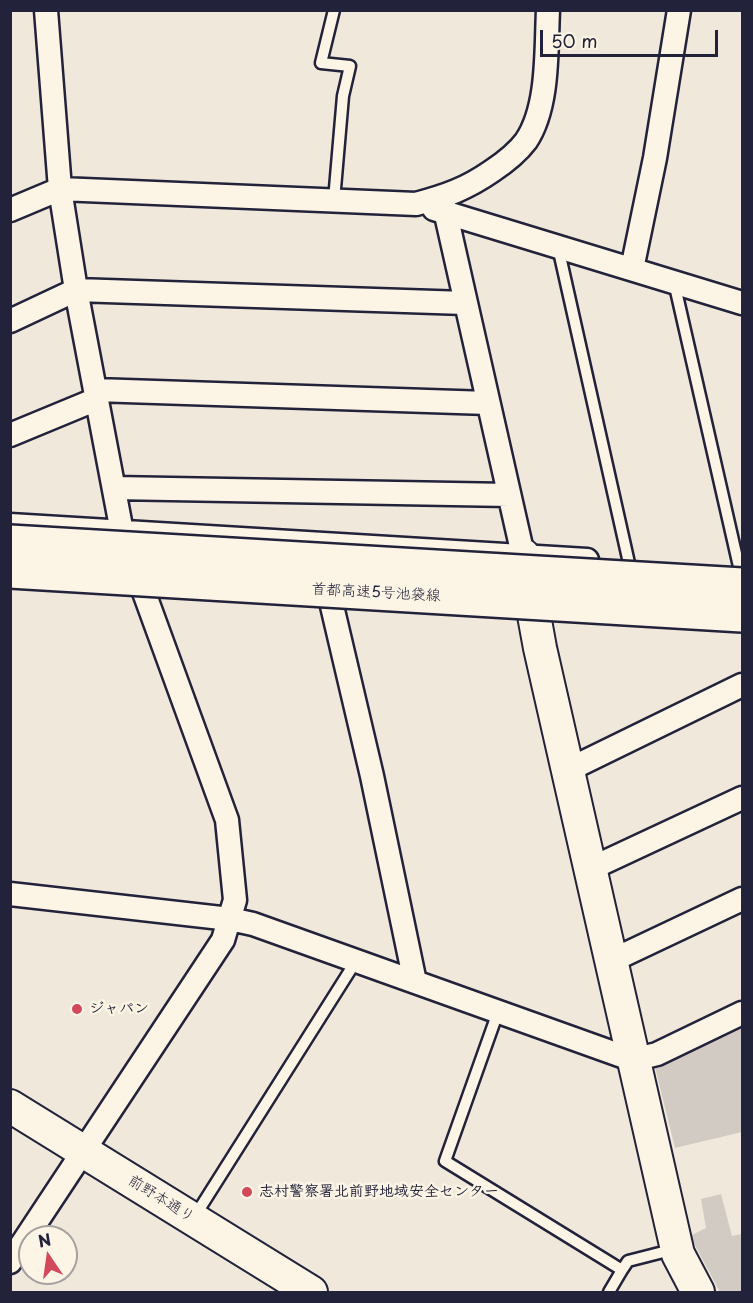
<!DOCTYPE html>
<html>
<head>
<meta charset="utf-8">
<style>
	body { margin:0 }
	#map { position:relative; width:753px; height:1303px; overflow:hidden; background:#efe8db; font-family:"Playpen Sans",sans-serif }
	canvas { display:block }
	.frame { position:absolute; inset:0; border:12px solid #22223b; pointer-events:none }
	.north { position:absolute; left:18px; top:1225px; width:60px; height:60px; box-sizing:border-box; background:#fcf5e5; border:2px solid #a5a1a1; border-radius:50%; rotate:347deg; font-size:16px; font-weight:700; line-height:24px; text-align:center; color:#22223b }
	.north::after { content:''; display:block; margin:auto; width:21px; height:27px; background:#d1495b; clip-path:polygon(50% 0,100% 100%,50% 72%,0 100%) }
	.scale { position:absolute; left:540px; top:30px; width:178px; height:27px; box-sizing:border-box; border:3px solid #22223b; border-top:0; padding-left:8px; font-size:18px; line-height:21px; white-space:nowrap; color:#22223b; -webkit-text-stroke:4px #fcf5e5; paint-order:stroke }
</style>
</head>
<body>
<div id="map">
<canvas width="753" height="1303"></canvas>
<div class="frame"></div>
<div class="north">N</div>
<div class="scale">50 m</div>
</div>
<script>
const context = document.querySelector('canvas').getContext('2d');
context.lineJoin = 'round';
function fillPath(path, color) { context.fillStyle = color; context.fill(path, 'evenodd'); }
function strokePath(path, color, width, dash) { context.strokeStyle = color; context.lineWidth = width; context.lineCap = dash ? 'butt' : 'round'; context.setLineDash(dash || []); context.stroke(path); }
function drawText(font, color, halo, rows, align = 'center') {
  context.font = font + ' "Playpen Sans","Klee One",sans-serif'; context.lineWidth = 5; context.setLineDash([]); context.textBaseline = 'middle'; context.strokeStyle = halo; context.fillStyle = color; for (const [text, x, y, turn = 0] of rows) {
    context.save(); context.translate(x, y); context.rotate((+turn || 0) * Math.PI / 180); context.textAlign = isNaN(turn) ? turn : align; if (halo) context.strokeText(text, 0, 0); context.fillText(text, 0, 0); context.restore();
  }
}
fillPath(new Path2D(`
	M742,1025V1132L675,1148L655,1067Z
	M721,1194L732,1236L742,1234V1292H720L690,1236L706,1228L701,1199Z`), '#d1cbc3');
const lane = new Path2D(`
	M334,200L343,96L350,66L321,63L334,10
	M558,247L629,563
	M674,282L740,571
	M498,1012L445,1161L622,1270L628,1261L675,1249
	M195,1216L356,961
	M609,1292L622,1270`);
const street = new Path2D(`
	M442,197L523,555
	M434,209L742,303
	M10,210L60,189L416,204C446,196 466,189 492,171C504,163 517,153 526,141C549,107 546,50 548,10
	M632,269L655,158L679,10
	M10,321L76,290L465,303
	M95,390L488,403
	M10,435L97,399
	M114,488L509,495
	M10,525L587,560
	M332,606L372,776L415,982
	M568,770L742,685
	M590,869L742,798
	M10,894L230,919L253,924L633,1060L657,1054L742,1013
	M611,961L742,899
	M10,1262L223,940L235,900L227,820L122,532L76,290L60,189L46,10`);
const secondary = new Path2D(`
	M523,555L540,648L678,1254L698,1292
	M10,1106L311,1292`);
strokePath(lane, '#22223b', 15);
strokePath(street, '#22223b', 27);
strokePath(secondary, '#22223b', 36);
strokePath(lane, '#fcf5e5', 10);
strokePath(street, '#fcf5e5', 22);
strokePath(secondary, '#fcf5e5', 32);
const highwayBridge = new Path2D(`
	M10,542L742,585
	M10,571L742,615`);
strokePath(highwayBridge, '#22223b', 38, []);
strokePath(highwayBridge, '#fcf5e5', 33);
for (const [x, y, r, color] of [
	[77,1009,6,"#d1495b"],
	[247,1192,6,"#d1495b"]
]) { const dot = new Path2D(); dot.arc(x, y, r, 0, 2 * Math.PI); context.fillStyle = color; context.fill(dot); strokePath(dot, '#fcf5e5', 2); }
drawText('15px', '#22223b', '#fcf5e5', [
	["首都高速5号池袋線",376,593,3],
	["前野本通り",161,1199,32]
]);
drawText('bold 15px', '#22223b', '#fcf5e5', [
	["ジャパン",89,1009],
	["志村警察署北前野地域安全センター",259,1192]
], 'left');
</script>
</body>
</html>
